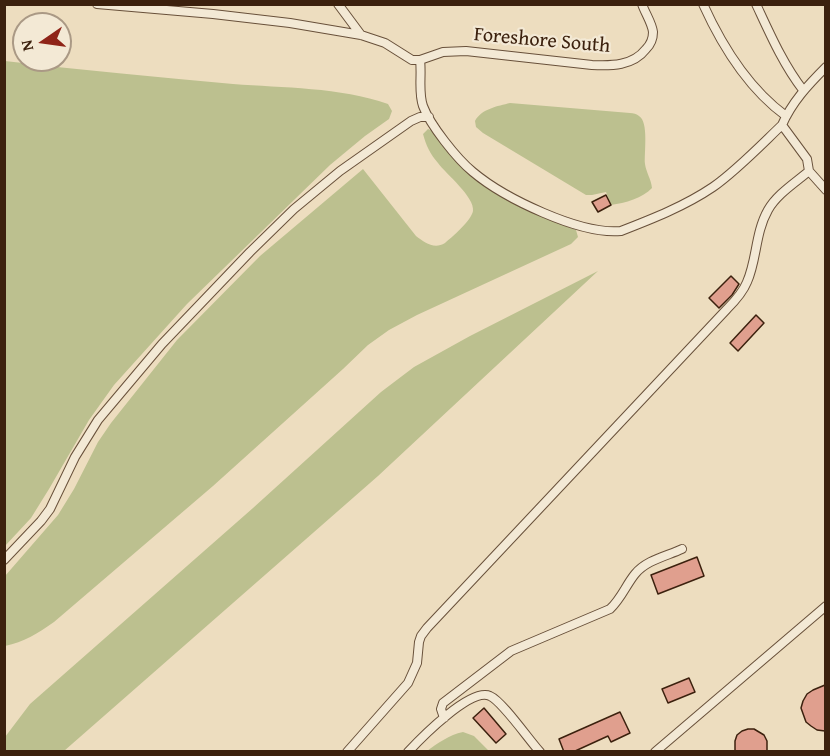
<!DOCTYPE html>
<html>
<head>
<meta charset="utf-8">
<style>
	body { margin:0 }
	#map { position:relative; width:830px; height:756px; overflow:hidden; background:#edddbf; font-family:"Gentium Book Plus",serif }
	canvas { display:block }
	.frame { position:absolute; inset:0; border:6px solid #3c210e; pointer-events:none }
	.north { position:absolute; left:12px; top:12px; width:60px; height:60px; box-sizing:border-box; background:#f3e9d5; border:2px solid #aa9985; border-radius:50%; rotate:257deg; font-size:16px; font-weight:700; line-height:24px; text-align:center; color:#3c210e }
	.north::after { content:''; display:block; margin:auto; width:21px; height:27px; background:#8f2418; clip-path:polygon(50% 0,100% 100%,50% 72%,0 100%) }
</style>
</head>
<body>
<div id="map">
<canvas width="830" height="756"></canvas>
<div class="frame"></div>
<div class="north">N</div>
</div>
<script>
const context = document.querySelector('canvas').getContext('2d');
context.lineJoin = 'round';
function fillPath(path, color) { context.fillStyle = color; context.fill(path, 'evenodd'); }
function strokePath(path, color, width, dash) { context.strokeStyle = color; context.lineWidth = width; context.lineCap = dash ? 'butt' : 'round'; context.setLineDash(dash || []); context.stroke(path); }
function drawText(font, color, halo, rows, align = 'center') {
  context.font = font + ' "Gentium Book Plus",serif'; context.lineWidth = 4.5; context.setLineDash([]); context.textBaseline = 'middle'; context.strokeStyle = halo; context.fillStyle = color; for (const [text, x, y, turn = 0] of rows) {
    context.save(); context.translate(x, y); context.rotate((+turn || 0) * Math.PI / 180); context.textAlign = isNaN(turn) ? turn : align; if (halo) context.strokeText(text, 0, 0); context.fillText(text, 0, 0); context.restore();
  }
}
fillPath(new Path2D(`
	M5,61C81,70 157,77 233,84C283,88 340,87 388,104L392,111L389,119L365,136L330,165L187,304L114,385L89,420L49,489L31,518L5,546Z
	M510,103L630,113C633,113 637,114 639,116C649,122 644,153 645,164C646,172 651,179 652,188C643,198 625,203 611,205L606,192L592,195H586L483,133L476,127L475,121C481,109 498,106 510,103Z
	M428,129L435,132C447,146 458,163 472,175C497,198 543,217 576,230L578,237L571,244L417,315L389,330L368,345L343,369L213,486L54,622C37,634 24,642 5,646V576L58,515L74,489L98,442L111,423L177,340L260,256L363,169L416,236C424,242 434,250 445,243C452,237 471,221 473,211C475,197 446,174 438,163C430,154 426,145 423,134Z
	M598,271L378,476L64,751H5V737L30,704L253,508L381,392L414,367L470,336Z
	M463,732L474,736L489,751H427C438,743 449,735 463,732Z`), '#bcc08f');
const building = new Path2D(`
	M606,195L611,205L598,212L592,202Z
	M731,276L739,284L732,295L719,308L709,298Z
	M756,315L764,323L738,351L730,343Z
	M697,557L704,576L658,594L651,575Z
	M689,678L695,692L668,703L662,689Z
	M825,685V731L817,730L811,726L806,722L801,708L803,701L807,694L813,690Z
	M484,708L506,734L496,743L473,718Z
	M620,712L630,733L611,742L608,736L573,752H564L559,739Z
	M748,729H754L764,735L767,741V752H735V741L737,735L742,731Z`);
fillPath(building, '#e09f8e');
strokePath(building, '#3c210e', 1.5);
const service = new Path2D(`
	M97,4L213,14L290,23L361,35L385,43L412,60H420L443,52L466,51L592,65C611,66 633,66 646,49C650,45 653,38 653,32C652,23 645,13 642,4
	M338,4L361,35
	M703,4C722,46 749,89 786,116
	M756,4C770,34 783,64 803,90
	M420,60C422,75 418,92 423,106C430,125 457,159 473,172C504,198 580,235 621,231C652,219 685,206 713,187C736,171 761,145 782,125C792,102 808,85 826,67
	M782,125L807,159L809,171L826,190
	M4,560L41,521L50,509L75,457L98,420L162,344L250,252L294,209L340,171L411,121L420,117H429
	M444,718L441,709L443,703L511,651L610,609C621,599 626,585 635,574C646,560 667,556 682,549
	M347,752L408,683L417,663L419,642L421,636L427,628L727,309C735,301 743,292 747,282C757,260 755,233 768,210C777,194 795,183 809,171
	M408,752C421,738 471,687 490,696C502,701 529,740 540,752
	M655,752L826,606`);
strokePath(service, '#68503a', 10);
strokePath(service, '#f3e9d5', 8);
drawText('20px', '#3c210e', '#f3e9d5', [
	["Foreshore South",542,41,5]
]);
</script>
</body>
</html>
